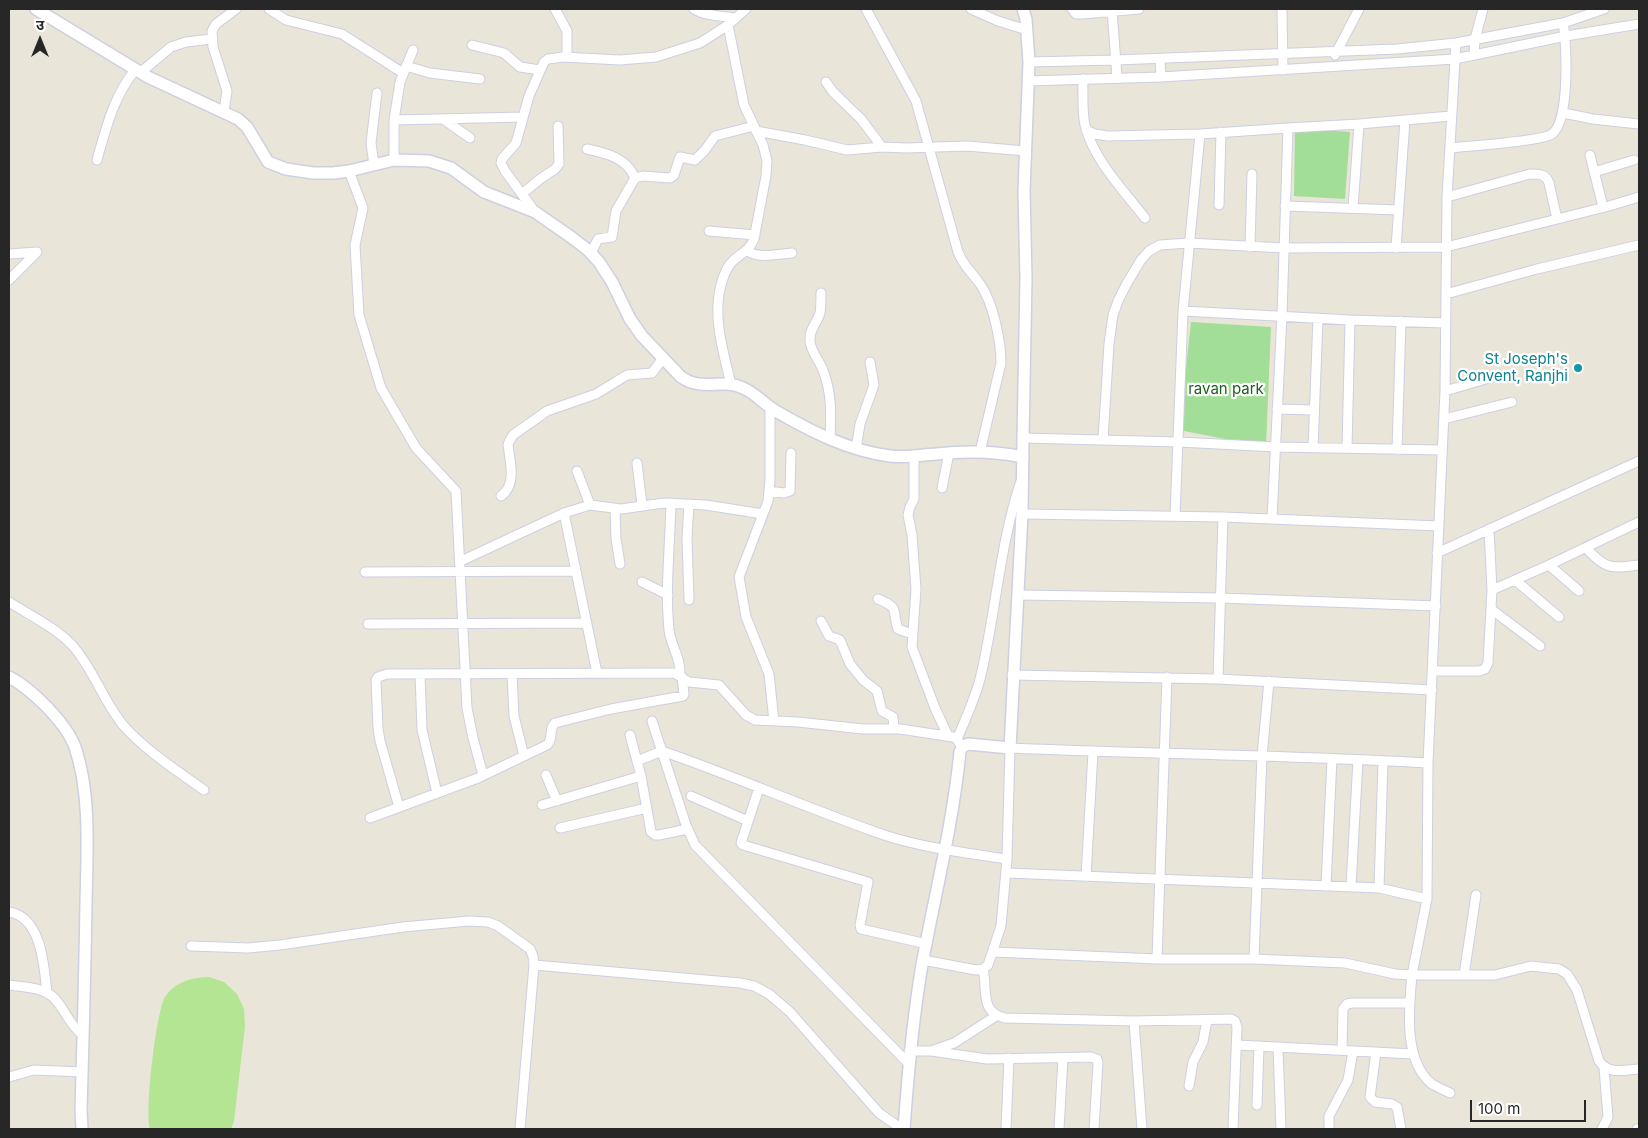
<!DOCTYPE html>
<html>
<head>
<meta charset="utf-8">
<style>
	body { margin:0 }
	#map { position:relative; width:1648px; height:1138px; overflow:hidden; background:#e9e5d9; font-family:Inter,"Noto Sans Devanagari",sans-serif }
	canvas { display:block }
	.frame { position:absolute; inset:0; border:10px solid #272727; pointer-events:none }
	.north { position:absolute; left:15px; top:15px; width:50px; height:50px; -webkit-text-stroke:4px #fff; paint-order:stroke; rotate:0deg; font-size:14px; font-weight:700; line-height:20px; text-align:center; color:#272727 }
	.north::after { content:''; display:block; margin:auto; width:18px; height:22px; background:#272727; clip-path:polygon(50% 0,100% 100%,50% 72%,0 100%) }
	.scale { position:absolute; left:1470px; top:1100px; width:116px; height:22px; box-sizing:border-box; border:2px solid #272727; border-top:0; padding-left:6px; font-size:15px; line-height:18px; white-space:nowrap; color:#272727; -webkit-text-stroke:4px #fff; paint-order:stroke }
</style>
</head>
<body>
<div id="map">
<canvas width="1648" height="1138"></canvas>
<div class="frame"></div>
<div class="north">उ</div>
<div class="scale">100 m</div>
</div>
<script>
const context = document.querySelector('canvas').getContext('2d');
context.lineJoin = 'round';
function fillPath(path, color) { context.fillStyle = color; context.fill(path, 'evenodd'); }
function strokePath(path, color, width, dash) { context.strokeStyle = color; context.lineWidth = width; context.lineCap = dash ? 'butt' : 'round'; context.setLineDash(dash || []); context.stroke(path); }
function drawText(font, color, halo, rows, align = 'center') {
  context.font = font + ' Inter,sans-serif'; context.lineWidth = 4.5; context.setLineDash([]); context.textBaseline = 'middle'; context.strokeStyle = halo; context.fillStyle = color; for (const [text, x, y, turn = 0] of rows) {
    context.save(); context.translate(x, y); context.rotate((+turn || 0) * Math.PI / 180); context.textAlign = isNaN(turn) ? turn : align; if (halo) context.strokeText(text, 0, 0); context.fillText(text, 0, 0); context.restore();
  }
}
fillPath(new Path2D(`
	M1295,128L1350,132L1345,199L1294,196Z
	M1191,322L1271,327L1266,447L1179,430Z`), '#a2de97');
fillPath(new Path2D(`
	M209,977L224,982L237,994L244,1009L245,1026L234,1121L231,1129H150C144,1115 156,1011 165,997C176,981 191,978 209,977Z`), '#b3e593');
const minor = new Path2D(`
	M269,9L286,20L342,34L403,73
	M555,9L567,31V57
	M694,9C705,16 722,16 735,18
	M866,9L916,101L958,252C964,267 971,271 980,284C993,302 1001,341 1001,363L980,452
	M971,9L998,21L1027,30
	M1072,9L1076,14H1082L1139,9
	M1112,9L1117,78
	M1282,9L1283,70
	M728,25L744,105L763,145L767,161L766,176L754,239C749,253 735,255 728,267C708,304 722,347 731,384
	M472,45L504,53L520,67L540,70
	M1335,55L1359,9
	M1474,55L1475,39L1483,9
	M1160,59L1161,77
	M1029,62L1116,60L1397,49L1456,43L1563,23L1604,9
	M406,66L430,73L480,79
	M141,72L171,47L186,42L211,39
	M1083,79C1083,94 1082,111 1085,125C1093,159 1124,191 1145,218
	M1028,81L1161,77L1455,59L1566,36L1639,24
	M826,82L833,92L861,119L882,147
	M224,111L227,91L213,47L212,31L216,24L236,9
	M1563,113L1593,119L1639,124
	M443,119L470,138
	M394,120L523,117
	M1086,130L1095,134L1108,136L1200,134L1288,128
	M756,131L805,140L847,150L882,147L906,148L967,146L1026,151
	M1451,148C1468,146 1543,141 1552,134C1570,121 1567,43 1563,23
	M587,149C606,153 627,158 635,178
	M1590,155L1603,207
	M97,160C106,128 114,95 136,69
	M394,160V120L400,82L413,50
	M374,165L371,143L377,93
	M349,171L363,208L355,245L359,315L381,388L416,448L456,491L467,708L473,738L483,775
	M1594,172L1634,160
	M522,194L540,179L555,169L559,164L558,126
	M1447,197L1530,174C1539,174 1546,174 1549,183L1557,219
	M1219,205L1221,132
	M1285,206L1398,210
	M1353,208L1359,124
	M535,212L505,171L501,163L502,159L516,143L529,96L544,62L548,59L563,57L620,60L656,57L700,43L728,25L746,9
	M709,231L755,235
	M1250,247L1252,174
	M1396,248L1405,120
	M747,251C760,259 777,254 792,253
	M591,253L598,239L612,237L616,211L635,178L643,176L670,178L674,175L680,157L695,160L705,150L715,136L754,126
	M9,254L37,252L9,280
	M821,293C821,299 821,307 820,313C817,323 809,329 810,341C811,353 821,362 824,373C832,395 831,416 830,439
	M1446,294L1537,269L1639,245
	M1183,311L1350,320L1445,323
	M1445,391L1499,375
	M770,407V480L768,501L739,577L746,617L769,674L774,721
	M1277,409L1314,410
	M1444,419L1512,402
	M1023,438L1179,442L1276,447L1442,450
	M1103,439L1109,344L1113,315L1118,301L1127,283L1141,260L1149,251L1160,245L1188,243L1284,248L1446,247L1609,206L1639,197
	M1313,448L1318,318
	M1347,448L1350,320
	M856,449L860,424L874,385L870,362
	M1397,450L1401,321
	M914,456V499L910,507L908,515L912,535L916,589L912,647L935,708L948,736
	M637,463L642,505
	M577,471L590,505
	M942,488L949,453
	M769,491L784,493L790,491L791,453
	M501,496C517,485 510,462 508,445L509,442L513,435L547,411L596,394L627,375L652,373L663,358
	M671,503C670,545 665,589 669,630C671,646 681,658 680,675
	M689,504L687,538L689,600
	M615,509L616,539L620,564
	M564,513L597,673
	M1022,514L1223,517L1438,526
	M1175,516L1183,311L1200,134
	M1272,518L1282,315L1288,128L1359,124L1451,116
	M1586,548C1606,569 1610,569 1639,565
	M1437,553L1639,461
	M461,561L564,513L590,505L621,509L664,503L706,505L763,514
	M1549,565L1579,591
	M365,572L576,571
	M1515,580L1559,617
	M642,582L668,595
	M1492,590L1549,565L1639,522
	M1018,595L1221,598L1436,606
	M878,599C902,609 891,611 898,629L912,634
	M9,602C28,614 56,628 72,645C93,668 103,701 123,725C146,751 176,770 204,790
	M1491,609L1540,646
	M821,621L829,636L840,640L850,664L863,680L877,691L882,711L893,717L894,729
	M368,624L587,623
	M1433,671H1479L1485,669L1488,663L1492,590L1489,529
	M420,674L422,730L437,793
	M512,674L514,716L524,756
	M1012,675L1218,679L1432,690
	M1218,679L1223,517
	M652,721L686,825L695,845L908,1063
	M630,735L641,776L651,832L655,835H659L688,829
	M957,739C966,718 976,697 981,675C996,611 1000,543 1021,481
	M637,761L662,751C737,777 809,809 884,835C924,848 966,853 1007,859L1010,748C1149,754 1289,755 1428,763L1445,391L1447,197L1456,43
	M546,775L557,801
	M759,788L741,843L743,845L868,882L860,925L861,929L927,944
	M691,796L748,821
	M542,805L641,776
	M399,807L380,741L378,728L376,680L378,677L387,674L674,673L689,682L719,685L746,715L755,720L798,722L863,729H900L953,737L957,739L962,747
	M370,818L478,778L547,745C554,739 548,729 555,723L611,709L683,696L684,694L682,677
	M560,828L647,808
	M1007,873L1379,888L1427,899
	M1086,877L1093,752
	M1326,885L1332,759
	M1351,886L1358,760
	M1379,888L1383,761
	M9,912C42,917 44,967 47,993
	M191,946L248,948L280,945L403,927L469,921L488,922L498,926L530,949L533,956L534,965L520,1129
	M993,952L1157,959H1254L1345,963L1395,974L1412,975L1427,899L1428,763
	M1157,959L1167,677
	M1254,959L1262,756L1269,681
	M923,960L976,970L983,969L988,965L1001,926L1007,859
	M534,965L740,983L754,986L769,994L790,1012L879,1113L902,1129
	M983,969C988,990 979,1012 1005,1018L1134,1021L1231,1019L1235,1021L1237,1027L1233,1129
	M1464,975L1476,895
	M9,985C23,987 43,987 54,998C66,1010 68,1024 83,1035
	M1134,1021L1142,1129
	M1237,1045L1413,1054
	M1278,1047L1281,1129
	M1342,1050L1343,1009L1347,1004L1352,1003H1410
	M909,1051H931L954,1043L996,1016
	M931,1051L987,1059L1091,1057L1097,1059L1098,1063L1094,1129
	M1376,1052L1370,1097L1375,1102L1392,1104L1397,1107L1401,1129
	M9,1077L34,1070L82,1072
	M1189,1086L1193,1062L1203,1042L1207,1020
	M1450,1093C1444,1090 1437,1087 1432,1084C1403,1061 1409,1008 1412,975H1495L1531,966L1559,969L1567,974L1577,990L1599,1061C1609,1075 1624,1070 1639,1069
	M1257,1105L1259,1046
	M1006,1129L1009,1058
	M1059,1129L1063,1058
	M1329,1129V1116L1348,1080L1353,1051
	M1602,1129L1608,1117L1604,1068
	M1637,1129H1639`);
const tertiary = new Path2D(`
	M36,9L148,77L238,119L247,127L268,162L286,169L313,173H333L349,171L394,160L429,161L451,168L484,192L535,212L571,237L588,250L599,262L612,282L630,319L642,336L681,377C703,392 722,378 743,388C755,393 763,403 774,410C810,431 849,451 890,456C905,458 920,455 936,454C965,451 994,451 1023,457
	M9,677C32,689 66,723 75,747C91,794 87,853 86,902C85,971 83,1040 81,1110L82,1129
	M904,1129C908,1072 913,1015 923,959C936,890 953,822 960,752L962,747L968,744L1010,748L1022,514L1023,438L1026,278L1024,191L1029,62L1026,19L1023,9`);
strokePath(minor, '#cecfe0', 11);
strokePath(tertiary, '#cecfe0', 14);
strokePath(minor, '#fff', 9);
strokePath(tertiary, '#fff', 11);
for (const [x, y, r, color] of [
	[1578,368,5,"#0f9aa8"]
]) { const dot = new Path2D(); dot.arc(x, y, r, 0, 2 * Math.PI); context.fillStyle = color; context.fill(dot); strokePath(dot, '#fff', 2); }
drawText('15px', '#0d838f', '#fff', [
	["St Joseph's",1568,359],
	["Convent, Ranjhi",1568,376]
], 'right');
drawText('15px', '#1e5f1c', '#fff', [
	["ravan park",1226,389]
]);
</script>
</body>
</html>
